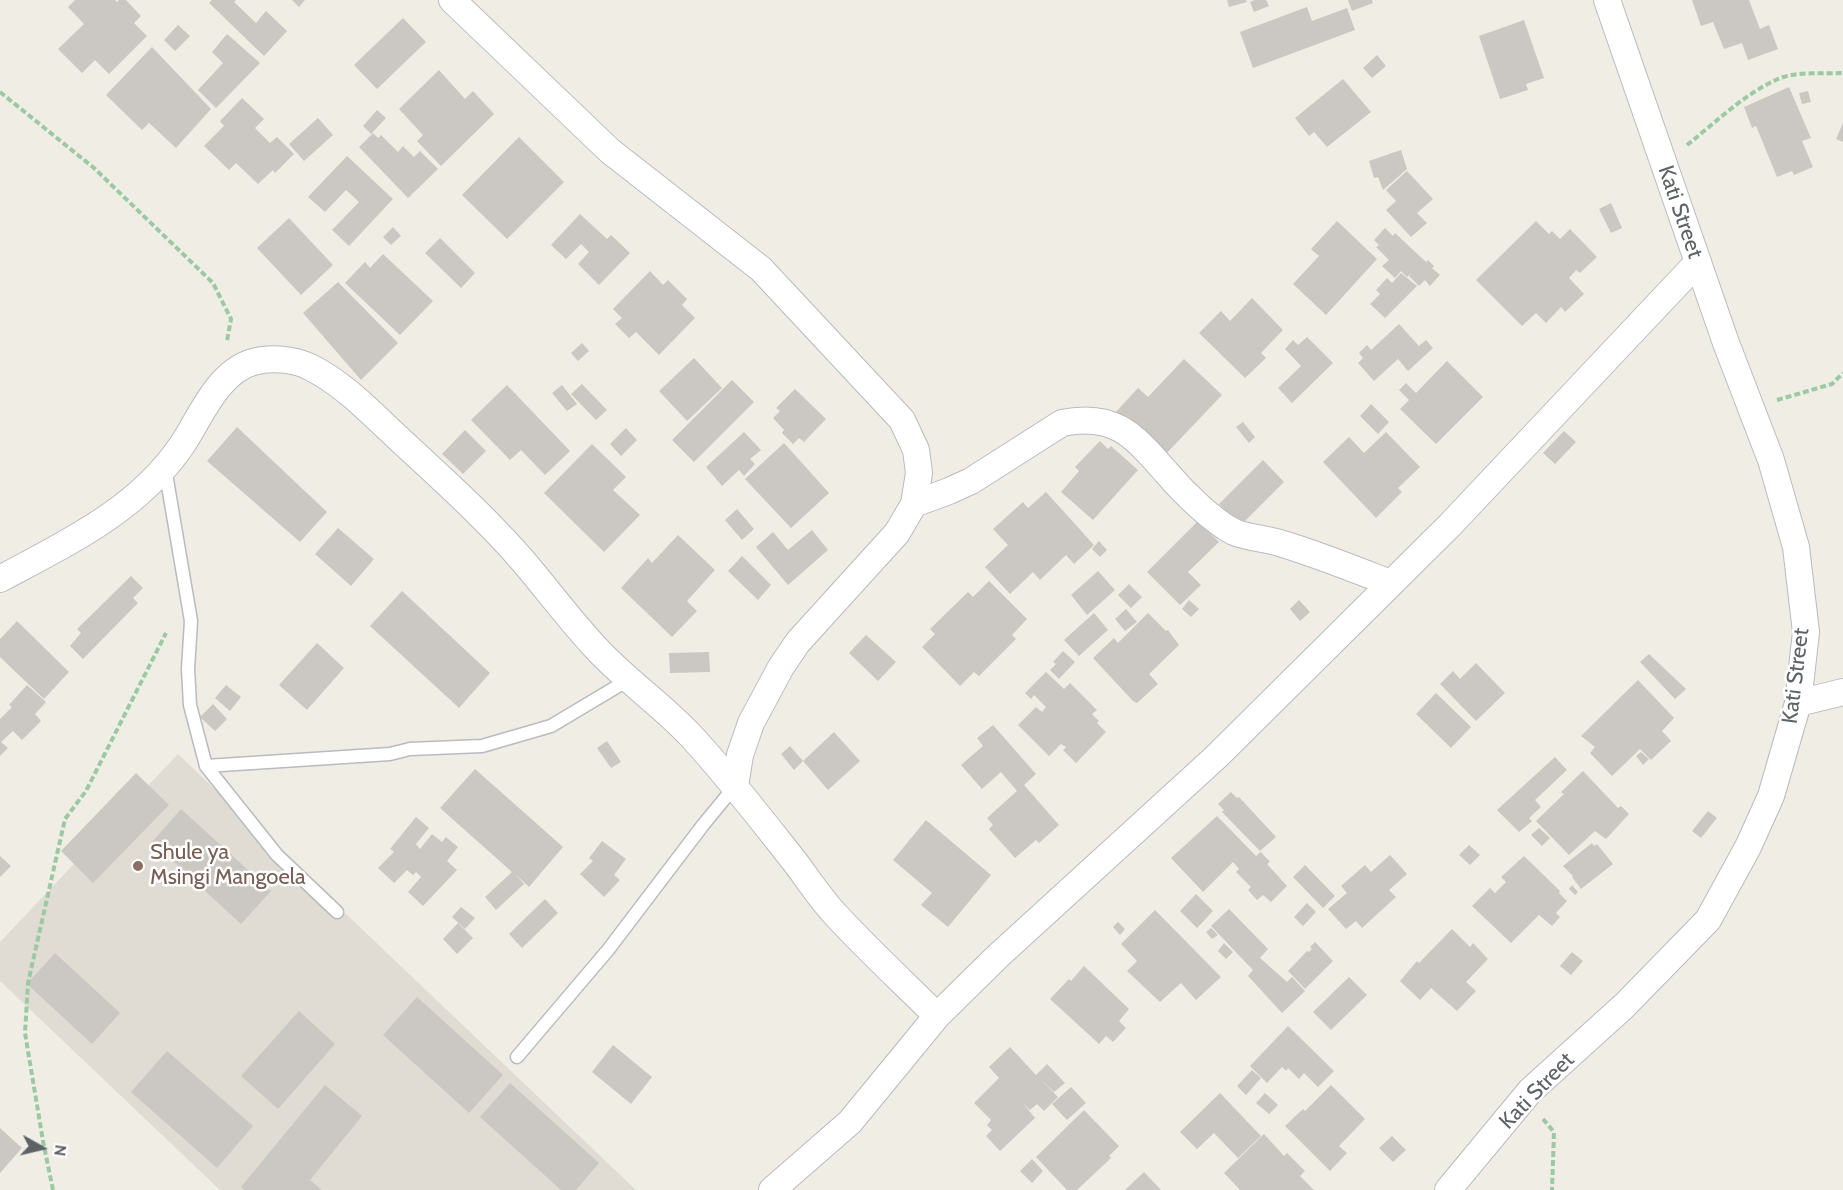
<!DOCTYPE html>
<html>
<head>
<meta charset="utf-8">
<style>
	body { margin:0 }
	#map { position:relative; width:1843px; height:1190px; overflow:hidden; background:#f0ede5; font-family:Cabin,sans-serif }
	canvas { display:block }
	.north { position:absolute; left:12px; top:1118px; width:60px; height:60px; -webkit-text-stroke:4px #fff; paint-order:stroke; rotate:98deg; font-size:16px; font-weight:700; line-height:24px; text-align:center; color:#5d6266 }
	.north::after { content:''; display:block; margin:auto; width:21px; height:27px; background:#5d6266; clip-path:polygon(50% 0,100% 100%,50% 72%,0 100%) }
</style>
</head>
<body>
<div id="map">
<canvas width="1843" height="1190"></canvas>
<div class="north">N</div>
</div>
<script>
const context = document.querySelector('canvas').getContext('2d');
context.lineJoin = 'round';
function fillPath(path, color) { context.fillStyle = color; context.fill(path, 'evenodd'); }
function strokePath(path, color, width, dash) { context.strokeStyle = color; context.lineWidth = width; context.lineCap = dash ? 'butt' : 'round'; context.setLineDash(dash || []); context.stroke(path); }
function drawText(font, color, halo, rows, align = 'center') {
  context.font = font + ' Cabin,sans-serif'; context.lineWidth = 5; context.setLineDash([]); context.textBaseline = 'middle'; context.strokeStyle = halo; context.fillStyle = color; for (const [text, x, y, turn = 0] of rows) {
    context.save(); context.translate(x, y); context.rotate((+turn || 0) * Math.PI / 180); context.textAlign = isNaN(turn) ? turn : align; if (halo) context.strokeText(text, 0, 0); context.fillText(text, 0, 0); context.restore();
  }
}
fillPath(new Path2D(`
	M178,754L636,1190H220L0,981V942Z`), '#e0dcd3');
fillPath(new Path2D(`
	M75,0H115L117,2L119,0H126L141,16L134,23L147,36L109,74L95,60L82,73L58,49L84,24L68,7Z
	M212,0H236L234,2L256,23L266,11L287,31L264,56L209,3Z
	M292,0H305L299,7Z
	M1227,0H1246L1247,2L1229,7Z
	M1255,0H1266L1269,6L1254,12L1250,2Z
	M1348,0H1372L1373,3L1352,11Z
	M1692,0H1749L1760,29L1769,25L1778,49L1748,60L1742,43L1724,49L1713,22L1701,26Z
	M1307,7L1312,21L1347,8L1355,30L1253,68L1240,32Z
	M403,18L426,42L377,89L354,65Z
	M1524,20L1544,78L1526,84L1528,90L1500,99L1479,36Z
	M178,25L190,36L175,51L164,40Z
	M227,34L260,63L216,108L198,90L223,63L212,52Z
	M152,47L211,109L176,148L149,123L142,130L106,95Z
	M1377,55L1386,66L1372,78L1363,68Z
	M439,70L465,99L473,91L494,114L441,166L417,141L423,135L399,109Z
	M1343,79L1371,112L1327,147L1314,132L1309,136L1295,118Z
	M1789,87L1811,138L1802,141L1813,167L1794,175L1792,171L1777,177L1756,126L1752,128L1744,107Z
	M1808,91L1811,102L1802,104L1799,93Z
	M242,98L264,119L255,128L270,143L277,137L294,154L275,173L273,170L258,184L236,163L229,170L204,146L224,126L220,121Z
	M377,110L386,118L371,134L363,126Z
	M318,118L333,135L304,161L289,144Z
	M1843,123V142L1836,139Z
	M373,133L378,138L381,135L398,152L403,146L414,157L420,151L438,169L408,198L359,147Z
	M519,137L564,182L507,239L462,195Z
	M1401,150L1407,169L1383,190L1378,177L1374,178L1369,161Z
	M347,156L393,199L349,246L332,230L359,202L346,190L325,212L308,197Z
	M1407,171L1433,199L1417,213L1427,223L1411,237L1386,210L1396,201L1386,190Z
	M1611,203L1622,228L1611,233L1599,209Z
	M580,214L607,239L611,235L630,253L599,285L578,264L589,252L581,244L566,259L551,245Z
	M289,218L333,265L301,295L257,248Z
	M1337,221L1377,259L1326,315L1293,284L1319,256L1311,249Z
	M1536,221L1549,234L1552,231L1560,239L1570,229L1597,257L1580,273L1576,270L1569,278L1584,294L1565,312L1561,307L1546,323L1536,313L1522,326L1476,280Z
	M393,227L401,236L391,245L383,237Z
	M1385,228L1393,236L1395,233L1426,262L1428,260L1434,266L1432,268L1440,275L1430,286L1425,280L1419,286L1409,276L1412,272L1407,277L1401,271L1395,278L1382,266L1389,260L1376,247L1379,245L1374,240Z
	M440,238L475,273L461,288L425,253Z
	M383,254L433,301L400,335L345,283L365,262L370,268Z
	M650,271L663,285L668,280L687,299L682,305L695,318L659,355L636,332L629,338L615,324L622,318L613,309Z
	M1401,273L1417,286L1385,318L1370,304L1380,294L1376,290L1387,278L1392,283Z
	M338,282L398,343L361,380L303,313Z
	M1252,298L1283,330L1261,353L1266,358L1245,378L1199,333L1221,311L1230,321Z
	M1399,324L1419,346L1426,340L1433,348L1408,371L1398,359L1374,381L1358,363L1363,358L1359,353L1367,345L1371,350Z
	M1307,337L1333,363L1292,403L1278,388L1301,366L1285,349L1293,340L1298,345Z
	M582,343L589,351L578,361L571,353Z
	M694,358L722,388L687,421L659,391Z
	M1184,359L1222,395L1163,457L1115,413L1138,388L1148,397Z
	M1447,361L1483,397L1436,444L1400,409L1409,400L1399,390L1406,383L1416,393Z
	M732,380L754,402L694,462L672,440Z
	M582,384L607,410L596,420L571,394Z
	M507,385L570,451L545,475L521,450L510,460L471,420Z
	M562,385L577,404L567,411L552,393Z
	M795,389L826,419L804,442L799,438L793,444L782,433L784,430L773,418L780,411L776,408Z
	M1371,404L1389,422L1378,434L1360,416Z
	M1243,422L1255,437L1249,443L1236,427Z
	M237,427L327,512L300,542L207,461Z
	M626,428L637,440L621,456L610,444Z
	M465,430L486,451L463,474L442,454Z
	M1564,431L1576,442L1555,464L1543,453Z
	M744,432L761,450L750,459L755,464L744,476L739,470L722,486L706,467Z
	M1386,432L1420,467L1398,488L1402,492L1376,518L1323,462L1349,437L1364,453Z
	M1100,441L1108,449L1111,446L1138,470L1093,520L1061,492L1079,471L1075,467Z
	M784,443L829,493L791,528L745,479Z
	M592,444L626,477L613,490L640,515L604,552L544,493Z
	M1263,460L1284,482L1240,526L1219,504Z
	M1046,492L1094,545L1074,564L1066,555L1040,580L1033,572L1010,594L985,567L1008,545L993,529L1023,502L1028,508Z
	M737,509L754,529L742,540L725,520Z
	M1198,521L1219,542L1188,572L1201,585L1180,605L1147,572Z
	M338,528L374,559L351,586L315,554Z
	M812,530L828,550L788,585L756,547L773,532L788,550Z
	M678,535L715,570L687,601L697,611L672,637L621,588L648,558L652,563Z
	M1099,541L1107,550L1100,557L1092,549Z
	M742,556L771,585L758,600L728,571Z
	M1098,571L1115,590L1087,615L1071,595Z
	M131,576L143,588L133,598L138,603L83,659L70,646L81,633L77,629Z
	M989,581L1027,619L1012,635L1016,639L979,676L974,672L960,686L922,647L935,634L930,629L968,592L973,597Z
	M1129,584L1142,597L1131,608L1118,595Z
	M402,591L490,673L459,708L370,626Z
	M1189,600L1199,609L1191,617L1182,609Z
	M1299,600L1310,612L1300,621L1290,609Z
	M1126,609L1137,622L1125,631L1115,619Z
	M1094,613L1108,630L1079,656L1064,640Z
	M1148,613L1166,631L1168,630L1179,645L1149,674L1158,684L1137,703L1133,701L1093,658L1114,638L1118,643Z
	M17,621L69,672L44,699L0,657V639Z
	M866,635L896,662L878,681L849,653Z
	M317,643L344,668L307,710L279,685Z
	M1063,651L1075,662L1059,679L1050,670L1056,664L1053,662Z
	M709,652L710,672L670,673L669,653Z
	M1649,654L1686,689L1675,699L1640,662Z
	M1476,663L1505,693L1476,721L1440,684L1453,671L1460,679Z
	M1046,672L1064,689L1070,683L1097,710L1092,714L1099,721L1097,723L1106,732L1076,763L1063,750L1066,747L1061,744L1049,756L1018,725L1036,707L1042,712L1046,707L1034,695L1031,699L1025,693Z
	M1638,680L1674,718L1662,731L1671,741L1651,760L1640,749L1612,776L1590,753L1595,747L1581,736Z
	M27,685L46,702L35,714L41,721L22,740L13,731L1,742L8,748L0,756V719L12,707L9,705Z
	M226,685L241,697L230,711L215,698Z
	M1436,693L1471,727L1451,748L1416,714Z
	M213,704L227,719L215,731L200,717Z
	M993,725L1036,774L1024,785L1059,825L1039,843L1036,840L1015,858L989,829L993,825L987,818L1017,791L1001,772L982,789L961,765L983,746L977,738Z
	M834,732L860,761L828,790L803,761Z
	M607,741L621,762L611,768L597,748Z
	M790,746L803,761L794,770L781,754Z
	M1641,752L1649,759L1643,765L1636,756Z
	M1555,757L1567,770L1535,800L1541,807L1529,818L1532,821L1519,832L1497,810Z
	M475,769L563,847L529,887L515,874L524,884L496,910L485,897L512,872L440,808Z
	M1583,771L1618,808L1621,806L1629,814L1606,839L1595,831L1569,855L1536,821L1564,794L1561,792Z
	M136,773L169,805L93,883L61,851Z
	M1231,792L1237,798L1239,797L1276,837L1260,851L1222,812L1224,810L1218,804Z
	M181,809L271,891L241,924L152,842Z
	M1708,811L1717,818L1701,838L1692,831Z
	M1217,816L1256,856L1261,852L1270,862L1267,864L1287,886L1271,902L1263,895L1257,900L1248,890L1251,887L1236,872L1239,869L1233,862L1203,892L1171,858Z
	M416,817L429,828L416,844L420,849L432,834L442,842L446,837L458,847L447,861L457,870L423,906L408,892L421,877L416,872L413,875L407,870L394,883L378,868L394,852L390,849Z
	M926,820L991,875L948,927L921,905L932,893L893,860Z
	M1539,828L1550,838L1542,846L1531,835Z
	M602,841L626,859L614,875L620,880L604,897L580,874L593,861L589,858Z
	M1592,843L1594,846L1597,844L1613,864L1581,889L1572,877L1573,876L1563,866Z
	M1469,845L1480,855L1470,865L1459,855Z
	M1390,855L1407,874L1389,890L1396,897L1362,928L1356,921L1346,929L1328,909L1347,893L1341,886L1365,865L1371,872Z
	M0,856L11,866L0,877Z
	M1524,856L1560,891L1559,893L1567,901L1556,913L1560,917L1552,926L1539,915L1511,943L1472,906L1490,888L1495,893L1506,882L1501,877Z
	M1305,865L1335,896L1323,908L1293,877Z
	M1572,885L1578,892L1575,895L1569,889Z
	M1196,894L1213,911L1197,928L1180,911Z
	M545,899L558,913L522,948L509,934Z
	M1307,903L1316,912L1303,926L1294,917Z
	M461,907L475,918L465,929L452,917Z
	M1229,909L1268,949L1260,958L1287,982L1292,977L1305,991L1282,1013L1248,976L1253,970L1211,926Z
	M1155,910L1221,977L1196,1000L1181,983L1160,1002L1127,971L1137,961L1121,944Z
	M1118,922L1125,929L1120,935L1113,927Z
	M458,923L473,938L457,954L443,939Z
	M1211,928L1218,935L1212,939L1206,932Z
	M1452,929L1470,947L1473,943L1488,959L1466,982L1476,991L1457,1011L1431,988L1420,1000L1400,981L1417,961L1419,963Z
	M1315,942L1333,961L1305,989L1288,971L1307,951L1309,952L1312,949L1310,947Z
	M1224,943L1233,952L1226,959L1218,951Z
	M1572,952L1583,961L1571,975L1560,966Z
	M55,953L120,1013L92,1044L27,984Z
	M1084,966L1129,1009L1119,1021L1126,1028L1113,1042L1106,1036L1099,1044L1050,999L1069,979L1071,981Z
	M1349,977L1367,995L1331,1030L1313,1012Z
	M417,997L503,1075L469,1113L383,1035Z
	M299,1011L335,1044L278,1109L241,1076Z
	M1288,1026L1334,1071L1318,1087L1304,1073L1299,1079L1288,1068L1286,1071L1282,1067L1267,1083L1250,1066Z
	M613,1045L652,1077L631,1104L592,1072Z
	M1010,1047L1036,1075L1047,1064L1065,1083L1054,1092L1039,1078L1058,1097L1044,1111L1037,1104L1030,1110L1023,1103L1035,1118L1000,1151L986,1136L992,1130L987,1125L991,1120L974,1103L999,1078L989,1067Z
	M167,1051L253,1126L217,1168L131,1092Z
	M1252,1070L1261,1078L1246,1095L1237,1086Z
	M510,1083L599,1163L576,1190H561L480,1117Z
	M325,1085L362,1116L310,1180L322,1190H244L241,1187Z
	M1331,1085L1365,1119L1339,1146L1347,1153L1330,1171L1285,1126L1303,1109L1305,1111Z
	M1071,1087L1086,1103L1067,1120L1052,1104Z
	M1220,1093L1261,1136L1238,1158L1214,1133L1197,1149L1180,1132Z
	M1265,1093L1278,1105L1269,1114L1256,1103Z
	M1084,1110L1119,1146L1109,1156L1111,1158L1077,1190H1067L1036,1157Z
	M0,1128L22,1148L0,1173Z
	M1264,1134L1284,1156L1287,1153L1305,1171L1300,1176L1314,1190H1240L1224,1173Z
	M1392,1136L1406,1150L1393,1162L1379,1148Z
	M1032,1159L1043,1171L1032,1183L1020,1171Z
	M1144,1172L1161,1190H1125Z`), '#cbc7c2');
const service = new Path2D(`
	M165,468L191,621L188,669L190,705L206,766L277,855L337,912
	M206,766L390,754L410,749L482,746L551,726L628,680
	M517,1057L608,950L703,825L735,786`);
const minor = new Path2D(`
	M452,0L610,151L761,269L902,420L916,450L919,473L914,504L897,533L798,642L781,667L751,723L740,755L735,786
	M914,504L949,491L971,481L1062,423C1115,412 1134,436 1166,472C1182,491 1212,521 1234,532C1249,538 1268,539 1283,544C1319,555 1354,569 1390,583
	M0,579C67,543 138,510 182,445C201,416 218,372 253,362C271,357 294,359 310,367C344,384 370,412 397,437C440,477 485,517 523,561C547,589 569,619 595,647C624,679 661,704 691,736C728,776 761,819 795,862C808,879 820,898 835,914C867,949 903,982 937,1016
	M1798,703L1843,692
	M772,1190L850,1122L937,1016L998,956L1216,757L1450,525L1698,262
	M1448,1190L1530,1091L1624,1006L1708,920L1748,847L1771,796L1798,703L1806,632L1796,547L1771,460L1726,343L1607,0`);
strokePath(service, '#b8bbbf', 15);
strokePath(minor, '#b8bbbf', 28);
strokePath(new Path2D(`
	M0,92L94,168L213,283L231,319L227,341
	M1687,145C1715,123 1744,94 1778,79C1797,71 1822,74 1843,73
	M1777,400L1832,384L1843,373
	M1543,1119L1554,1132L1552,1190
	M53,1190L43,1141L25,1033L28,983L65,819L86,791L166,633`), '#9ac9a4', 4, [6, 3]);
strokePath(service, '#fff', 12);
strokePath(minor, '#fff', 26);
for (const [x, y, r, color] of [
	[138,866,6,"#8d6e63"]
]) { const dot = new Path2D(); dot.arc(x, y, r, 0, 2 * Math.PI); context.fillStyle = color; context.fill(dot); strokePath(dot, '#fff', 2); }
drawText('22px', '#5d6266', '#fff', [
	["Kati Street",1680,212,71],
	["Kati Street",1796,676,-83],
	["Kati Street",1537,1091,-46]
]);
drawText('22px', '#785e54', '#fff', [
	["Shule ya",150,853],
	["Msingi Mangoela",150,878]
], 'left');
</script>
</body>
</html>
